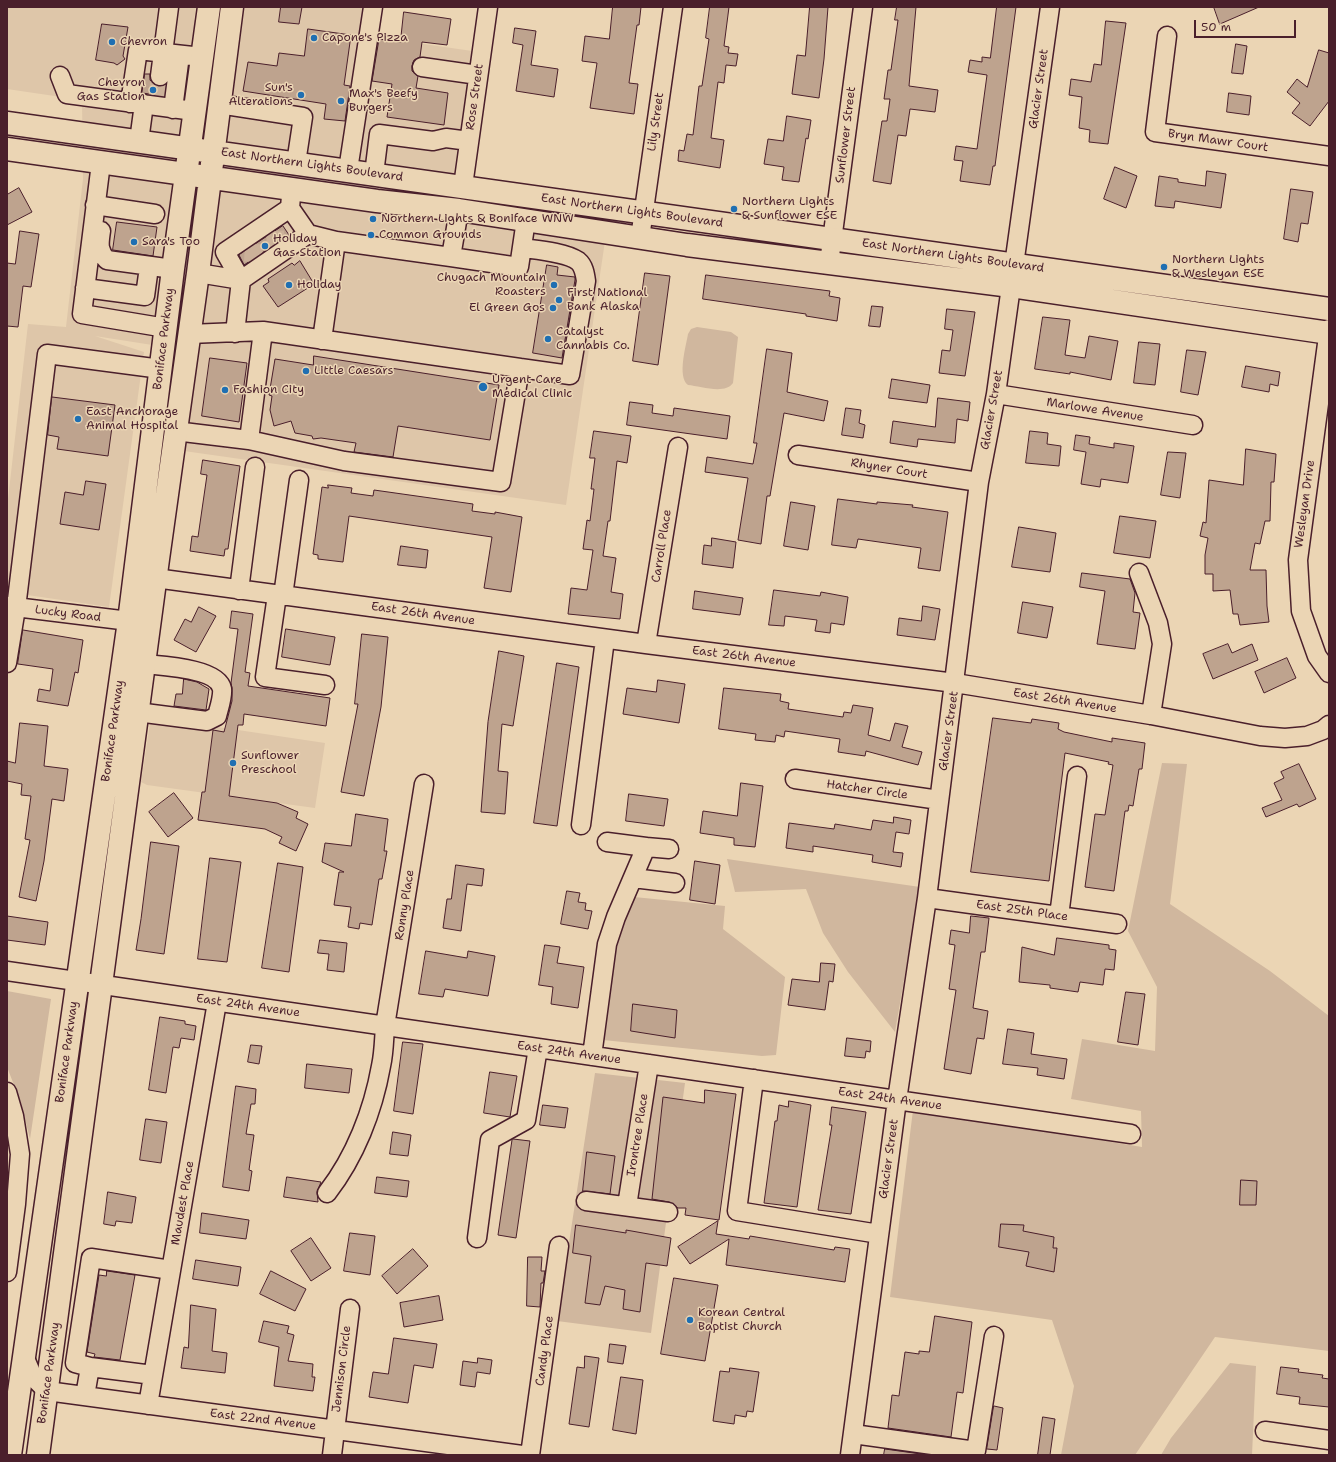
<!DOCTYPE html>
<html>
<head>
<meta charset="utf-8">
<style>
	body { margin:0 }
	#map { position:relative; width:1336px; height:1462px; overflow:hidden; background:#ebd5b4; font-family:"Shantell Sans",sans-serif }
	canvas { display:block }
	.frame { position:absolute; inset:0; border:8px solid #4a1f2b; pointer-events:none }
	.scale { position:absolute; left:1194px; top:20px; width:102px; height:18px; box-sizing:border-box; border:2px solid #4a1f2b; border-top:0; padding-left:5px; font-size:12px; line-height:14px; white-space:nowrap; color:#4a1f2b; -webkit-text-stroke:3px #ebd5b4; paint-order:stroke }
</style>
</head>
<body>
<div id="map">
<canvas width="1336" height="1462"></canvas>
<div class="frame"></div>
<div class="scale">50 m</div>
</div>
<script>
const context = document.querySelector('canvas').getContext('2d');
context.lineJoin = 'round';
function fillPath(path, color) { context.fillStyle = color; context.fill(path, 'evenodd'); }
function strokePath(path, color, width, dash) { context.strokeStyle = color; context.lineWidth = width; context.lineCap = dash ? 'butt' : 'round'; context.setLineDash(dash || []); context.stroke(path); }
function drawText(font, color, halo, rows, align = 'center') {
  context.font = font + ' "Shantell Sans",sans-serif'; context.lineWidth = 3; context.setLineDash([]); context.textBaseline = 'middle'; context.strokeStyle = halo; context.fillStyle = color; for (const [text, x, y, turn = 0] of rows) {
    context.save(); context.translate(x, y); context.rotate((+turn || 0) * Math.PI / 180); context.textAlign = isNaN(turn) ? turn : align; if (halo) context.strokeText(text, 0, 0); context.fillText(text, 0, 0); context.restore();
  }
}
fillPath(new Path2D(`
	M7,7H196L194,20L238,25L241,7H366L362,35L472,51L447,220L605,241L566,505L184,451L197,352L95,336L144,352L109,607L7,592V508L28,324L66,327L83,179L82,100L7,89Z
	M151,717L325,743L315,808L147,785L141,782Z`), '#dec6a9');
fillPath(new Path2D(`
	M697,327L731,332L738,337L733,383C725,395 700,386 688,385C677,377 686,346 688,334L691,329Z
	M1162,763L1187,764L1170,904L1270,971L1329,1016V1351L1215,1337L1135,1455H1061L1074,1386L1052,1320L890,1297L913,1110L1142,1147L1141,1111L1071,1099L1082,1039L1155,1051L1157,987L1128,931Z
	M727,859L920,887L895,1032L848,972L823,933L806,889L735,892Z
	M634,897L725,906L723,929L785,977L776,1055L762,1056L603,1040L621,918Z
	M7,991L51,999L30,1139L21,1103L7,1067Z
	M595,1073L685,1083L651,1333L557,1321Z
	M1230,1363L1256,1366L1252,1455H1161L1171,1438Z`), '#d0b79e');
const building = new Path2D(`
	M281,7H302L299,24L279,22Z
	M613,7H641L639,25H637L629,83L638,84L634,114L590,108L597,63L582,61L585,36L609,39Z
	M710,7H729L724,46L729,47L728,53L738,54L736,66L726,65L724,83L718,82L711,138L724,140L720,168L678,161L679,150L684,151L687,134L693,135L699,86H702L709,39L706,38Z
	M810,7H828L824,59L819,98L792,94L797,55L805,56Z
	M897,7H916L909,86L938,90L935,112L910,109L906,136L898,135L891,184L873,181L882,121H887L890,99H884L888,70H891L898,20H895Z
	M997,7H1016L995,166H993L990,185L960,181L963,161L954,160L956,146L977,149L987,75L968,72L970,60L982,62V57L990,58Z
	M1214,7H1259L1220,24Z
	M404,12L451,19L447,45L422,42L420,57L414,60L412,66V71L418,76L416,88L448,93L444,125L387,117L392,84L372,81L379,39L400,42Z
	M1106,21L1126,23L1108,144L1089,142L1090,130L1079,128L1082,97L1069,95L1071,79L1091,82L1094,64L1101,65Z
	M102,24L128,27L123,56L125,59L117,65L114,63L96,60Z
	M515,28L536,31L531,65L558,69L554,97L516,91L523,45L513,43Z
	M308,29L351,35L344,85L350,86L345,121L324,119L326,104L243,91L248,62L277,66L279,53L304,56Z
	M1236,44L1247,46L1243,74L1232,73Z
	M1319,50L1329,53V101L1310,126L1292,113L1300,103L1287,92L1297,79L1307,87Z
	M145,74H150V80L154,85L159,86L166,85L164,96L142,93Z
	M1229,93L1251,96L1249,115L1227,112Z
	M787,116L811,120L808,139L806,138L799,182L782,180L784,167L764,164L768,139L783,141Z
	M1115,167L1137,176L1126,208L1104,199Z
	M1207,171L1226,174L1221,208L1175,201L1174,208L1155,206L1159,176L1178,179V182L1205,186Z
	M19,188L32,212L7,225V195Z
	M1291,189L1313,192L1308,224L1301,223L1298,242L1284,239Z
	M117,222L157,227L153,256L113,250Z
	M283,226L289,235L244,265L239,255Z
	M20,231L39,234L31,287L23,286L18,327L7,326V263L15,264Z
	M300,261L314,284L278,307L263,286L269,282L268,279L292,263L294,265Z
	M547,265L558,267L557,275L575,277V280L562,358L533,353Z
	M645,273L670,276L658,365L633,361Z
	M706,275L830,291L829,296L840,298L837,321L806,316V314L703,299Z
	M872,306L883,307L880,327L869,326Z
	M947,309L975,312L965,376L939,373L942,350L950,351L953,330L945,329Z
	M1043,317L1070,320L1065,355L1085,358L1089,336L1118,341L1111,380L1070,372V374L1035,369Z
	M1139,342L1160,344L1155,385L1134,383Z
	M767,349L792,353L787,392L828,401L824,421L784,413L770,496H767L761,544L738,540L748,478L705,472L707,457L753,464L757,443H754Z
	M1187,350L1206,352L1198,395L1181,392Z
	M314,356L499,385L490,440L398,426L393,457L354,452L356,443L321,438L313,439L312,436L295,433L291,421L274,426L270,410L272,396L269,395L275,359L313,365Z
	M210,358L247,363L239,422L202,416Z
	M1246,366L1280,372L1278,386L1270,384L1269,392L1242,387Z
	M892,379L930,385L927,403L889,398Z
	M52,397L115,405L108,456L57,449L59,437L48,435Z
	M938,398L970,402L968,421L957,419L955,443L918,439L917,447L890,443L893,421L935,427Z
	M630,402L653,405L652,413L673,416L674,408L730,416L727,439L627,425Z
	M846,408L861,410L859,423L865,425L863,438L842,435Z
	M594,431L631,436L627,463L617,461L610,521H608L603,556L616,558L611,592L623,594L620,619L568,614L571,588L587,590L593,550L583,549L587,520L590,521L594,489H591L595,458H590Z
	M1030,431L1048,433L1047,444L1061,446L1059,466L1026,463Z
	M1076,435L1090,437L1089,444L1114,448V443L1134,446L1128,483L1101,479L1100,487L1081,484L1086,452L1074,450Z
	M1246,449L1276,454L1274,482H1271L1270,521H1265L1260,544L1255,543L1250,570H1266L1267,606L1269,622L1240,625L1238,614H1233L1230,590L1213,591V574H1205V555L1208,538L1200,536L1203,522L1206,523L1209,480L1243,485Z
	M1168,452L1186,453L1180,498L1161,495Z
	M203,460L240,466L228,549H225L224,556L190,551L192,536L198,537L207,475L201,474Z
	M86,481L106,484L99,530L60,524L65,492L83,495Z
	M328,485L352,488L351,493L373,496L374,490L473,504L472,511L495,514V512L522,517L511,592L484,588L492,537L349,516L343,562L318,559V555L313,554L322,487L328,488Z
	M838,499L877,504V502L913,505L912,507L948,512L940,571L918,568L921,548L858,539L856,548L832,545Z
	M791,502L815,506L808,550L784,546Z
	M1120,516L1156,521L1150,558L1114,553Z
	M1019,527L1056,533L1050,572L1012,567Z
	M712,538L736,542L733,568L702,564L704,545L711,546Z
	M401,546L428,550L426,568L398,565Z
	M1082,573L1130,579L1135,593L1133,612L1140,613L1135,649L1097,644L1105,591L1080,587Z
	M774,590L820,596L821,592L848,597L844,625L831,623L830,633L815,631L817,620L785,616L784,626L769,625Z
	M695,591L743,598L740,615L693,609Z
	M1023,602L1053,607L1047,638L1018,633Z
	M923,606L940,609L935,640L897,635L899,618L921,621Z
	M199,607L216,616L196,652L174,640L185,619L191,622Z
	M232,611L253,614L245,672L250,673L248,686L330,698L326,726L244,714L243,725H238L229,796L277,803L298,812L296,818L308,824L296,851L279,843L282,837L265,829L198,820L202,792H205L213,730L224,732L232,701V688L231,683L238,629L230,628Z
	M286,629L335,637L330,665L282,657Z
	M23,630L83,640L78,673L75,672L68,706L37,701L39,689L50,691L53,669L18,664Z
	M362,634L388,637L381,707L364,796L341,792L358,704H355Z
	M1228,644L1232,653L1252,644L1258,660L1213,679L1203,654Z
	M499,651L524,656L513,726L502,724L498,771L508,772L505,814L481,812L488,722Z
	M1287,658L1296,678L1264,693L1255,672Z
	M557,663L579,667L557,826L534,823Z
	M184,679L197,682L209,689L206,710L174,706L176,694H182Z
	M658,680L685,684L679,723L623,714L627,688L656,692Z
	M724,688L781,694L780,701L789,703L788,709L843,717L844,712L851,713L853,705L873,708L868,735L890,741L895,723L908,726L902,747L922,752L918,765L866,751L865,756L838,752L840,739L785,731L784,737L776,735L775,742L755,740L756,734L719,729Z
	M993,718L1031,723L1032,719L1059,723L1058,729L1064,732L1112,742V738L1145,743L1142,769H1139L1133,806L1129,805L1128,811H1125L1114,891L1085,887L1095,814L1105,815L1113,765L1108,764L1109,762L1065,753L1049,881L971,872Z
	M20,723L48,726L44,766L68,769L64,801L52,799L44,861L36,901L19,897L30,840L25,839L31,796L21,795L22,784L7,781V761L15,763Z
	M1299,764L1316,799L1299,807L1297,804L1266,817L1262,808L1282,800L1274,783L1284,778L1281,772Z
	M741,783L763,786L755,847L734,845V838L700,833L703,811L737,816Z
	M174,793L193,818L168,837L149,812Z
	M629,794L668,799L664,826L626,821Z
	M356,814L388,819L384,851H387L382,879H379L372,925L360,923L359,929L348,927L351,907L334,905L339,872H344L322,862L325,843L351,846Z
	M894,817L911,820L909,834L896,832L893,852L903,853L901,867L872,862L873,855L813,846V852L786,848L789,823L834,829L835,824L871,830L873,820L893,823Z
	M151,842L179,846L164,954L136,950L141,919Z
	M210,858L241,862L227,962L198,959Z
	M695,861L720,865L715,904L690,900Z
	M278,863L303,867L289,972L262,968Z
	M456,865L484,869L482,886L467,884L461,931L443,928L447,899H451Z
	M567,891L580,893L578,902L586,903L585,910L592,911L588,929L561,924Z
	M7,916L48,922L45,945L7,940Z
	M971,916L989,918L985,952H981L973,1008L988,1011L984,1039L977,1038L971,1074L944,1069L956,990L949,989L955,945L949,944L951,930L969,933Z
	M1057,938L1109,945V949L1116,950L1114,970L1105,969L1103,985L1080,982L1078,992L1050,988V985L1019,982L1022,947L1054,955Z
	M320,940L347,943L344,972L327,970L329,954L318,953Z
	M545,945L560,947L557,963L584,967L578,1008L551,1004L553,987L539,985Z
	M426,951L467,958L468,951L495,956L488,996L445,989L443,997L419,994Z
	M821,963L835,964L833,982L829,981L825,1010L788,1005L792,979L819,982Z
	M1126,992L1145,994L1138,1045L1118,1042Z
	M633,1004L677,1010L675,1038L631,1031Z
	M160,1017L185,1021V1024L196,1026L194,1040L181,1038L179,1048L173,1047L166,1093L149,1090Z
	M1008,1029L1034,1033L1031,1054L1067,1059L1064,1079L1037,1075L1038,1068L1003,1064Z
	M847,1038L871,1041L870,1052L866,1051L865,1058L845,1056Z
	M403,1042L423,1044L413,1114L394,1111Z
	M251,1045L262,1046L259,1064L248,1062Z
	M307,1064L352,1069L349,1093L305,1088Z
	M490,1072L517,1076L510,1117L484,1113Z
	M236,1086L256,1089L255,1104H251L246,1134L254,1135L249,1170L252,1171L249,1191L223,1187Z
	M705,1090L736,1094L719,1220L685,1215L686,1208H678L669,1202L652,1199L663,1097L704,1103Z
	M789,1101L811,1105L797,1207L764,1203L775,1121H777L779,1105L788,1107Z
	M543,1105L568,1108L565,1128L540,1125Z
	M832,1107L866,1112L851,1214L818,1210L832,1125H830Z
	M146,1119L167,1122L161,1163L140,1160Z
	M393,1132L411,1135L408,1156L390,1154Z
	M513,1139L530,1141L516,1238L498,1235L512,1140Z
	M587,1152L615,1156L610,1194L583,1191Z
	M287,1177L321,1182L317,1192L318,1202L284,1197Z
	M377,1177L409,1181L407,1197L375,1193Z
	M1241,1180L1257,1181L1256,1205H1240Z
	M108,1192L136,1197L132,1223L116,1221L115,1226L104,1224Z
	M202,1213L249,1220L246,1239L200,1233Z
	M718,1221L716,1234L749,1239L750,1236L834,1250L835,1247L850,1249L845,1282L726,1265L729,1239L690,1264L678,1247Z
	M1001,1224L1024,1225L1023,1231L1054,1237L1053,1248H1057L1054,1272L1026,1266L1029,1252L999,1247Z
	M576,1225L626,1233V1230L671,1238L667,1266L646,1263L640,1312L623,1309L625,1290L605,1286L600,1305L585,1303L591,1256L573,1253Z
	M350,1233L375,1236L370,1275L344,1271Z
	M311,1238L331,1268L311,1281L291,1251Z
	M413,1249L428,1266L397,1294L382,1276Z
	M528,1257H542L541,1271H545L543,1283H541L540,1307L527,1306Z
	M196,1260L241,1267L238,1286L193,1279Z
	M107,1271L135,1275L120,1360L94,1357L95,1354L87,1352L99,1275L106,1276Z
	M271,1271L306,1289L295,1311L260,1294Z
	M674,1278L718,1285L705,1361L661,1354Z
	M439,1296L443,1320L404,1327L400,1303Z
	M191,1305L216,1309L212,1351L227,1353L225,1373L181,1368L184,1347L188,1348Z
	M935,1316L972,1322L963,1393L957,1392L951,1437L888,1428L892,1395L899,1396L905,1352L919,1354V1351L929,1352Z
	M264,1321L289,1326L287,1333L294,1335L288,1361L313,1364L312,1377H315L313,1391L274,1386L279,1347L259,1342Z
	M394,1338L437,1344L433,1368L414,1365L408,1403L369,1397L373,1372L388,1374Z
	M610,1344L626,1346L623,1364L608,1362Z
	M585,1356L599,1358L589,1427L569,1424L577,1367L584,1368Z
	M478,1358L492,1360L490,1374L477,1372L475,1387L460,1385L463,1361L477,1363Z
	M1281,1367L1299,1369L1298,1372L1323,1375L1322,1378L1329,1379V1407L1299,1404L1300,1397L1277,1394Z
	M730,1368L759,1372L753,1412L747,1411L746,1417L735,1415L734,1424L713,1421L720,1371L729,1372Z
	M621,1377L643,1380L636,1434L613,1430Z
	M994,1406L1003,1408L997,1450L987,1449Z
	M1043,1417L1055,1419L1050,1455H1038Z
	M885,1449L928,1455H884Z`);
fillPath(building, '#bea38e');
strokePath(building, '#4a1f2b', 1);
strokePath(new Path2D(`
	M157,100L160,76
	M275,231L276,248
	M253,262L254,244`), '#cbb199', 18, [18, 9]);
const minor = new Path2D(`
	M1167,36L1155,132L1329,156
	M422,67L478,75
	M60,76L67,94L194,111
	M160,76L169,7
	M130,103L138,50L202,57
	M219,104L303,117L296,163
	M173,109L180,55
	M139,141L144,104
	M101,163L82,314L166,328
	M348,170L373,7
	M374,174L379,134L433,141L446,138L469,141
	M463,186L488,7
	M291,196L290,208L308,234L336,241
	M95,205L155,214
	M101,231C99,244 98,251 107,260L173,269
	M640,238L673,7
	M451,257L519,267L526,220
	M829,263L863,7
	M198,273L241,280L308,234
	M85,288L145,296L149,267
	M1329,329L1298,560L1301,611L1317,656L1329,673
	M235,333L241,280L225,252L290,208
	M189,334L263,331L520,368L501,482L344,461L249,440
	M322,340L336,241L451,257L459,210
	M520,368L570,375L586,281C585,274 584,266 578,261C565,252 537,250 522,248
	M996,394L1193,425
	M175,431L249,440L263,331
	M798,455L979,482
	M1139,573L1158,623L1162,644L1151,715
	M155,578L646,644L955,683L1151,715L1260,736L1285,738L1307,736L1323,730L1329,725
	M239,590L255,467
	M277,595L265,677L325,685
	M283,596L299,480
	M7,606L129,621
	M646,644L678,447
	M7,663L16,608L47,354L161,369
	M137,712L207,721L217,716C219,708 223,697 222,689C218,668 161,666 144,664
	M795,779L939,800
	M581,825L605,639
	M646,847L669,849
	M633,878L675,883
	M927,898L1117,924
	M1059,916L1077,776
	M7,971L1131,1134
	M592,1056L607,944L616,917L646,847L607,842
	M754,1079L737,1211L879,1234
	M7,1092L14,1116L20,1154L16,1204L7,1272
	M327,1193C355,1157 373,1111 381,1066C384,1053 384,1039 385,1026L424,784
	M586,1201L668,1212
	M627,1206L649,1064
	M477,1238L490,1140L526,1120L538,1048
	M24,1356L33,1377L47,1391L522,1455
	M90,1367L153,1375
	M85,1396L90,1367L75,1363L91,1258L171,1270
	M148,1405L217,1002
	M1265,1431L1329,1440
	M853,1434L976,1451L994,1336
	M332,1455L350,1309
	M530,1455L559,1246
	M850,1455L897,1100L927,898L979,482L996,394L1050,7`);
const major = new Path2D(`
	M7,123L1329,309
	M7,149L377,201L459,210L687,245L1011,286L1329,333
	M10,1455L129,621L173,269L209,7
	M38,1455L158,559L198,273L232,7`);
strokePath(minor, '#4a1f2b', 21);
strokePath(major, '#4a1f2b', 25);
strokePath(minor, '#ebd5b4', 18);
strokePath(major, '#ebd5b4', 22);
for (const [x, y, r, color] of [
	[314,38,4,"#1f6fb2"],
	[112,42,4,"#1f6fb2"],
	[153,90,4,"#1f6fb2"],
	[301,95,4,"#1f6fb2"],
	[341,101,4,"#1f6fb2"],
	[734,209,4,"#1f6fb2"],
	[373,219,4,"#1f6fb2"],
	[371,235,4,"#1f6fb2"],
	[134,242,4,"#1f6fb2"],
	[265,246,4,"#1f6fb2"],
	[1164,267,4,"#1f6fb2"],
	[289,285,4,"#1f6fb2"],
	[554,285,4,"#1f6fb2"],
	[559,300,4,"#1f6fb2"],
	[553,308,4,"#1f6fb2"],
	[548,339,4,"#1f6fb2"],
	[306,371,4,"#1f6fb2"],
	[483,387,5,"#1f6fb2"],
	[225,390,4,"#1f6fb2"],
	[78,419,4,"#1f6fb2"],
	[233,763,4,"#1f6fb2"],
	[690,1320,4,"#1f6fb2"]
]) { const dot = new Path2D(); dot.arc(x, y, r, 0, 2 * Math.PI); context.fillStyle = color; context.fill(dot); strokePath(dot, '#ebd5b4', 1.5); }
drawText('12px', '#4a1f2b', '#ebd5b4', [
	["Capone's Pizza",322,38],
	["Chevron",120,42],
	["Chevron",145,83,"right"],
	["Gas Station",145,97,"right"],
	["Sun's",293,88,"right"],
	["Alterations",293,102,"right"],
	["Max's Beefy",349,94],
	["Burgers",349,108],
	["Northern Lights",742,202],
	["& Sunflower ESE",742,216],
	["Northern Lights & Boniface WNW",381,219],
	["Common Grounds",379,235],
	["Holiday",273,239],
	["Gas Station",273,253],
	["Sara's Too",142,242],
	["Northern Lights",1172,260],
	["& Wesleyan ESE",1172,274],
	["Chugach Mountain",546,278,"right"],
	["Roasters",546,292,"right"],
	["Holiday",297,285],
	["First National",567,293],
	["Bank Alaska",567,307],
	["El Green Gos",545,308,"right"],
	["Catalyst",556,332],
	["Cannabis Co.",556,346],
	["Little Caesars",314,371],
	["Urgent Care",492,380],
	["Medical Clinic",492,394],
	["Fashion City",233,390],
	["East Anchorage",86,412],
	["Animal Hospital",86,426],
	["Sunflower",241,756],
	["Preschool",241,770],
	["Korean Central",698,1313],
	["Baptist Church",698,1327]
], 'left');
drawText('12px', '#4a1f2b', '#ebd5b4', [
	["Glacier Street",1039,89,-82],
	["Rose Street",475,97,-82],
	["Lily Street",656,122,-82],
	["Sunflower Street",846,135,-83],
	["Bryn Mawr Court",1218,141,8],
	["East Northern Lights Boulevard",312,165,8],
	["East Northern Lights Boulevard",632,211,8],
	["East Northern Lights Boulevard",953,256,8],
	["Boniface Parkway",164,339,-83],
	["Glacier Street",992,410,-80],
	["Marlowe Avenue",1095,410,9],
	["Rhyner Court",889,469,9],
	["Wesleyan Drive",1305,504,-82],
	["Carroll Place",662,546,-81],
	["Lucky Road",68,614,7],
	["East 26th Avenue",423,614,8],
	["East 26th Avenue",744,657,7],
	["East 26th Avenue",1065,701,9],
	["Boniface Parkway",113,731,-82],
	["Glacier Street",949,731,-82],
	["Hatcher Circle",867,790,8],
	["Ronny Place",405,905,-81],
	["East 25th Place",1022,911,8],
	["East 24th Avenue",248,1006,8],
	["Boniface Parkway",67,1052,-82],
	["East 24th Avenue",569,1053,8],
	["East 24th Avenue",890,1099,8],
	["Irontree Place",638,1135,-81],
	["Glacier Street",889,1159,-82],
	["Maudest Place",183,1203,-80],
	["Candy Place",545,1351,-82],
	["Jennison Circle",342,1369,-83],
	["Boniface Parkway",49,1373,-82],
	["East 22nd Avenue",263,1420,7]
]);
</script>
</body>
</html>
